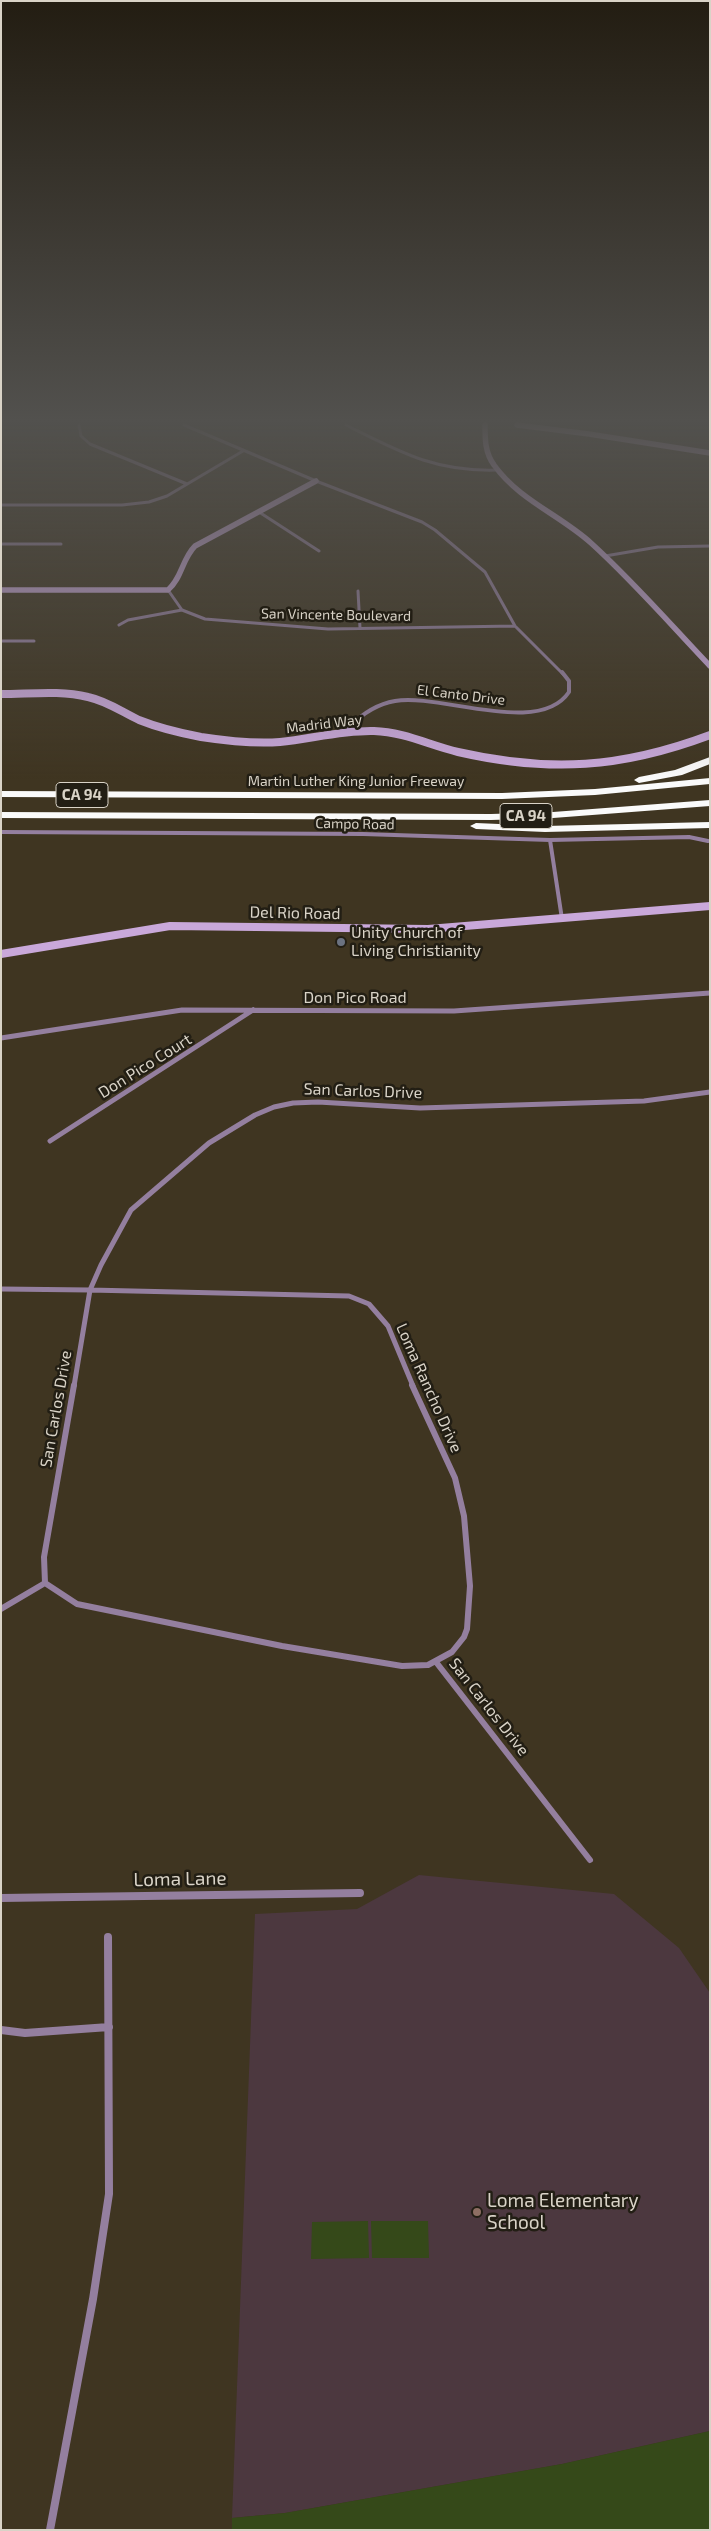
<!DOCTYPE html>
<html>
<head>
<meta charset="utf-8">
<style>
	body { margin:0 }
	#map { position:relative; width:711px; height:2531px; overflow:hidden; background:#3f3521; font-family:"Exo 2",sans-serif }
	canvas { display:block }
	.frame { position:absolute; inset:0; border:2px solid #d9d3c7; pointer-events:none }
</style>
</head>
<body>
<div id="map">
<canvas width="711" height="2531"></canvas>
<div class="frame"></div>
</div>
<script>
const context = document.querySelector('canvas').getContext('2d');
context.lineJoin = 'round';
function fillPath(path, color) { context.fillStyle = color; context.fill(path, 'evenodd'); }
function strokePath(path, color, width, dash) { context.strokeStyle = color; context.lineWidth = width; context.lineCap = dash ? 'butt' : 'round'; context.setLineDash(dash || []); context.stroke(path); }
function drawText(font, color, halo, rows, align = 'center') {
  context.font = font + ' "Exo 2",sans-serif'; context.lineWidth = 5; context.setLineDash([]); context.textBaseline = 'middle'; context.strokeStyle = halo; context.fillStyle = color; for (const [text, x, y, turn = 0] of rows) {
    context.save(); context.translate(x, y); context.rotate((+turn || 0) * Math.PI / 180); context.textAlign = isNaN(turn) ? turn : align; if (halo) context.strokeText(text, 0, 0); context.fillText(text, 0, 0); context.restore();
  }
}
fillPath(new Path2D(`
	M419,1875L614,1894L679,1948L710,1993V2431L562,2464L285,2513L232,2518L255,1914L357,1909Z`), '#4c383f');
fillPath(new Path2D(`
	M368,2221L369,2258L311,2259L312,2222Z
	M371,2221H428L429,2258H372Z
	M710,2431V2530H232V2518L285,2513L562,2464Z`), '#354919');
strokePath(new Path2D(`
	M79,425L81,436L90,444L187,484
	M184,425L316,481L422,522L435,530L485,572L515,626L563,674
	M346,425C400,452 435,472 497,470
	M1,505H122L149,502L167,496L243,451
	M259,512L319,551
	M1,544H61
	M605,556L658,547L710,546
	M168,590L182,610L205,619L328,629L515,626
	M358,591L360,628
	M119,625L128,620L182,610
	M1,641H34`), '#947f9f', 3);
strokePath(new Path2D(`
	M349,731V727C362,714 377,704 395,701C440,693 539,737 569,692V681L562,672
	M1,832L363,834L550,840L689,837L708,841
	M550,840L562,919`), '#947f9f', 4);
strokePath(new Path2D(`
	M1,1038L182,1010L454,1011L710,993
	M50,1141L253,1010
	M1,1289L90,1290
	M90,1290L349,1296L369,1304L388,1326L413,1386
	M90,1290L101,1265L131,1210L209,1143L255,1115L274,1107L293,1103L318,1102L420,1108L644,1101L710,1092
	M74,1386L90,1290`), '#947f9f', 5);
strokePath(new Path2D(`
	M74,1385L44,1557L45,1583L77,1604L282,1646L402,1666L428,1665L452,1652L464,1637L467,1629L470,1586L464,1516L455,1478L412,1385
	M1,1609L45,1583
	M436,1662L590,1860`), '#947f9f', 6);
strokePath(new Path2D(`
	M1,1898L360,1893
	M1,2030L25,2033L109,2027
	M50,2530L93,2299L109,2194L108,1937`), '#947f9f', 8);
strokePath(new Path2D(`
	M485,425C485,439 485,453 494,465C519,500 560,515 591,543C633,581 671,625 710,666
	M517,425L589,434L710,453
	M1,590H168C182,578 182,559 195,546L316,481`), '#c9a8da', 5.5);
strokePath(new Path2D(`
	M1,694C30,694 60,690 88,697C107,701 122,712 139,720C159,728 180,733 201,737C227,741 254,744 280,742C311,739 342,730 374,731C404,732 429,745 458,752C550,773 622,768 710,735
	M1,954L170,926L428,929L710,906`), '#c9a8da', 8);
fillPath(new Path2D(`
	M710,757V764L682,775L639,783L634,780L639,777L675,770Z
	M710,778V784L595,795L502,799L1,797V791L502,793L595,789Z
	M710,800V806L553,818L491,820L1,818V812L491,814L553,812Z
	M710,822V828L545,832L476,829L470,826L476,823L545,826Z`), '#fafafa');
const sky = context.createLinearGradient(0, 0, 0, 780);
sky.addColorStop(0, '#231d12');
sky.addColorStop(0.54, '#52514e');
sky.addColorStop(1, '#52514e00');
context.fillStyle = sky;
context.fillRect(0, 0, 711, 780);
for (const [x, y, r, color] of [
	[341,942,5,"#6b7280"],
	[477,2212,5,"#8d6e63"]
]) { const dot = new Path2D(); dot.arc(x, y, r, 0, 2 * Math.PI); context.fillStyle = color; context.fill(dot); strokePath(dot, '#221e14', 2); }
drawText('14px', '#d9d3c7', '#221e14', [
	["San Vincente Boulevard",336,615,1],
	["El Canto Drive",461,695,7],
	["Madrid Way",324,724,-7],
	["Martin Luther King Junior Freeway",356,781],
	["Campo Road",355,824,1]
]);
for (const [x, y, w] of [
	[82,795,52],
	[526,816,52]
]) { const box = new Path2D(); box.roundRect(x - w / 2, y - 12.5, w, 25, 4); context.fillStyle = '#221e14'; context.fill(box); strokePath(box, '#d9d3c7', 1); }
drawText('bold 15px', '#d9d3c7', null, [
	["CA 94",82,795],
	["CA 94",526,816]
]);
drawText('16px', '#d9d3c7', '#221e14', [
	["Del Rio Road",295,913,1],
	["Don Pico Road",355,998],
	["Don Pico Court",145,1066,-32],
	["San Carlos Drive",363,1091,2],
	["Loma Rancho Drive",429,1388,66],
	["San Carlos Drive",56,1409,-80],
	["San Carlos Drive",489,1707,52]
]);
drawText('16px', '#d9d3c7', '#221e14', [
	["Unity Church of",351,933],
	["Living Christianity",351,951]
], 'left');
drawText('19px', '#d9d3c7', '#221e14', [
	["Loma Lane",180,1879,-1]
]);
drawText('19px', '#d9d3c7', '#221e14', [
	["Loma Elementary",487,2201],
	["School",487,2223]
], 'left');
</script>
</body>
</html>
